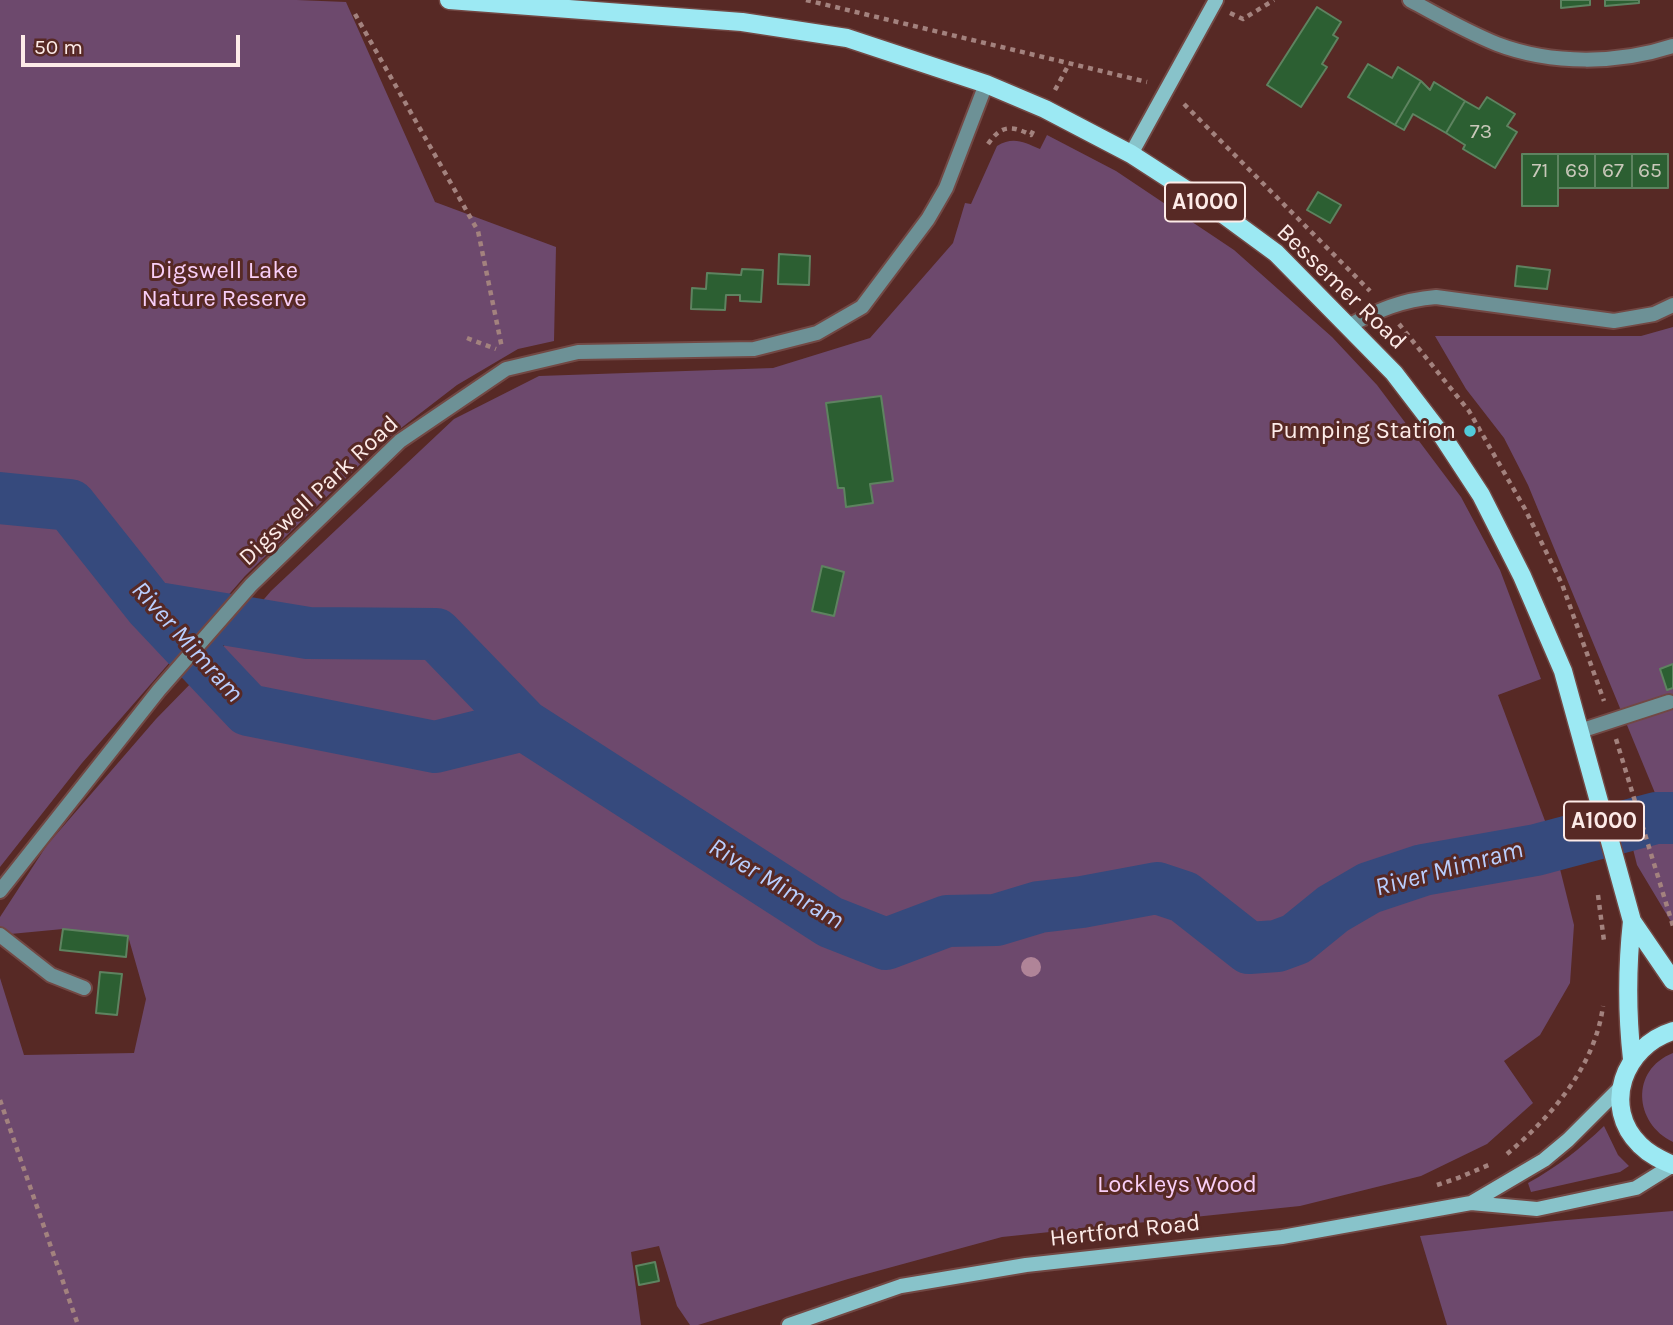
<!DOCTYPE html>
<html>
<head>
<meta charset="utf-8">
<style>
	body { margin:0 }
	#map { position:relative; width:1673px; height:1325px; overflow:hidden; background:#572925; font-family:Karla,sans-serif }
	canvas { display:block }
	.scale { position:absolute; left:21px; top:35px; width:219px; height:32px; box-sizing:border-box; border:4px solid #fdebe8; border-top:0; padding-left:9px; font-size:21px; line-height:24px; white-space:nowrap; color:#fdebe8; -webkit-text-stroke:5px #572925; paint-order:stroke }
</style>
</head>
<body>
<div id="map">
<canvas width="1673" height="1325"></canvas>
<div class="scale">50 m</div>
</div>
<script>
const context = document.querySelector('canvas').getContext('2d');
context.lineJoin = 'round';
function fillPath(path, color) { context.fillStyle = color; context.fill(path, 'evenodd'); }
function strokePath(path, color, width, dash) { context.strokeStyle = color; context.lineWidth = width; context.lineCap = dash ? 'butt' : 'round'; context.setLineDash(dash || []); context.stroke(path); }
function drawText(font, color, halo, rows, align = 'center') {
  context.font = font + ' Karla,sans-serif'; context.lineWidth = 6; context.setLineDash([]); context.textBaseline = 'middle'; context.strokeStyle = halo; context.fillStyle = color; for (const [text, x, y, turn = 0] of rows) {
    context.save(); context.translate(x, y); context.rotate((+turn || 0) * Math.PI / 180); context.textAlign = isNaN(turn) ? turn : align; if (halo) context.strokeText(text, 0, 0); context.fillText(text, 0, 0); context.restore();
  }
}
fillPath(new Path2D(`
	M0,0H297L346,2L435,202L556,247L554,341L518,349L457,385L383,442L245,576L82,763L0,867Z
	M1047,135L1116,171L1234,250L1332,337L1377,385L1461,497L1500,570L1541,679L1498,695L1554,845L1574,925L1570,983L1540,1035L1504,1061L1533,1103L1487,1144L1421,1176L1300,1206L1002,1237L848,1279L698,1325H690L677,1306L659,1246L631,1252L641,1325H0V978L24,1055L134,1053L146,999L128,936L63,929L0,935V917L47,845L156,719L198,676L271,591L454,419L539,376L773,368L870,338L953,243L965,203L971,204L997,146C1013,136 1024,142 1040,149Z
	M1673,327V796L1655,793L1528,485L1504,438L1466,389L1435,336H1641Z
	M1665,823L1673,824V925L1637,865L1629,833Z
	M1673,1053V1142C1634,1123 1630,1070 1673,1053Z
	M1604,1126L1618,1155L1629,1166L1620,1172L1531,1192L1528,1183C1557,1167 1580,1149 1604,1126Z
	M1673,1211V1325H1447L1420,1236L1555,1221Z`), '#6d496d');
strokePath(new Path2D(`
	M0,498L70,505L151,607L248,710L435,747L524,725L830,922L886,944L947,921L996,920L1039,907L1082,902L1157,888L1184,897L1249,948L1277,946L1296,939L1333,909L1369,888L1423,870L1536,850L1656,818H1673
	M151,607L308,633L436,634L524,725`), '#364a7d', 52);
const building = new Path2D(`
	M1561,0H1590V5L1561,8Z
	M1605,0H1639V3L1605,6Z
	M1317,7L1341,22L1333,35L1338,38L1322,64L1327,67L1301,107L1267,85Z
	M1368,64L1392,78L1398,67L1421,81L1395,125L1348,97Z
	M1421,81L1430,90L1434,82L1465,101L1446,133L1413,114L1404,130L1395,125Z
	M1487,97L1515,114L1507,126L1517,132L1495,168L1463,149L1465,145L1446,133L1465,101L1479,109Z
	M1522,154H1558V206H1522Z
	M1558,154H1595V188H1558Z
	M1595,154H1632V188H1595Z
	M1632,154H1668V188H1632Z
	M1318,192L1341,205L1330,223L1307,210Z
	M779,254L810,256L809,285L778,284Z
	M1517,266L1550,270L1547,289L1515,286Z
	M742,269L763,270L761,302L740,301V295H726L725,310L691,309L692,288L706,289L707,273L741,275Z
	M881,396L893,481L870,484L873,503L846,507L844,488H838L826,403Z
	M822,566L844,572L834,616L812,611Z
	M1673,664V688L1667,690L1660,669Z
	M63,929L128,936L126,957L60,950Z
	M100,972L122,974L117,1015L96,1013Z
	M655,1262L659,1281L639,1285L636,1266Z`);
fillPath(building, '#2c5f32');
strokePath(building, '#5e8360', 2);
const lane = new Path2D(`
	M1348,326C1379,310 1401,300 1436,297L1614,321L1654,314L1673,305
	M1580,731L1669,702
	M0,935L51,975L84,988`);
const street = new Path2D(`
	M1410,0C1439,16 1467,32 1497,44C1552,65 1619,64 1673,46
	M0,891L159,690L251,585L400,441L506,369L578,352L754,349L817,333L862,307L928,219L946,188L986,84`);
const secondary = new Path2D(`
	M1131,154L1216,0
	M1471,1203L1544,1160L1568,1140L1621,1087
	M789,1325L901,1286L1026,1265L1282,1237L1471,1203L1537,1209L1636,1188L1673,1165`);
const primary = new Path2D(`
	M449,0L742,22L847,38L986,84L1045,109L1131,154L1216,209L1276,253L1394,373L1443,437L1481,495L1522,576L1563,671L1632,921C1627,967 1627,1014 1632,1059
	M1632,921L1673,981
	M1673,1031C1624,1046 1601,1107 1640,1145C1650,1155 1661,1160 1673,1165`);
strokePath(lane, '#724844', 18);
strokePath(street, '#724844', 18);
strokePath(secondary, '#724844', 18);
strokePath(primary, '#724844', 21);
strokePath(new Path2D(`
	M806,0L1147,82
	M1230,13L1243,19L1274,0
	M355,14L478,231L502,348
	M1055,90L1069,64
	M1184,104L1370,291
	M988,144C1001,125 1011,125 1031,135L1034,129
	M1399,324L1469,411L1525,509L1562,584L1604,701
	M467,338L496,349
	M1616,739L1673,926
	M1598,895L1604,941
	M0,1100L78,1325
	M1507,1154C1552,1116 1595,1066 1603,1006
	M1437,1185L1458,1178L1491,1164`), '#a3827e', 4.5, [5, 5]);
strokePath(lane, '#6d9196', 14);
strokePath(street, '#6d9196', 14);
strokePath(secondary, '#88c3ca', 14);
strokePath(primary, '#9ce9f3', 18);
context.fillStyle = '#b08498';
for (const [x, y] of [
	[1031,967]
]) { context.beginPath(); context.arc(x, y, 10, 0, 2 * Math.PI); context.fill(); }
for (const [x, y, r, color] of [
	[1470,431,7,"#52cbda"]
]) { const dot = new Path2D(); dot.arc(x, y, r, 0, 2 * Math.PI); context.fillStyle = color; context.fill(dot); strokePath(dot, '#572925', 2.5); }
drawText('21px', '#c9c8ba', null, [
	["73",1481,132],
	["71",1540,171],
	["69",1577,171],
	["67",1613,171],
	["65",1650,171]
]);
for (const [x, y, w] of [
	[1205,202,80],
	[1604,821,80]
]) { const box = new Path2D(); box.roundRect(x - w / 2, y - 19.5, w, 39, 5); context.fillStyle = '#572925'; context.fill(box); strokePath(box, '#fdebe8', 2); }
drawText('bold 23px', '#fdebe8', null, [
	["A1000",1205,202],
	["A1000",1604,821]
]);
drawText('24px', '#f8cef7', '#572925', [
	["Digswell Lake",224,271],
	["Nature Reserve",224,299],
	["Lockleys Wood",1177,1185]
]);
drawText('24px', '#fdebe8', '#572925', [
	["Bessemer Road",1341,287,44],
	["Digswell Park Road",319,491,-43],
	["Hertford Road",1125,1231,-6]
]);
drawText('24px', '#fdebe8', '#572925', [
	["Pumping Station",1456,431]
], 'right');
drawText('italic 26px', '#b9cefe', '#572925', [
	["River Mimram",187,642,48],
	["River Mimram",1449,869,-15],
	["River Mimram",776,884,31]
]);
</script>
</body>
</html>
